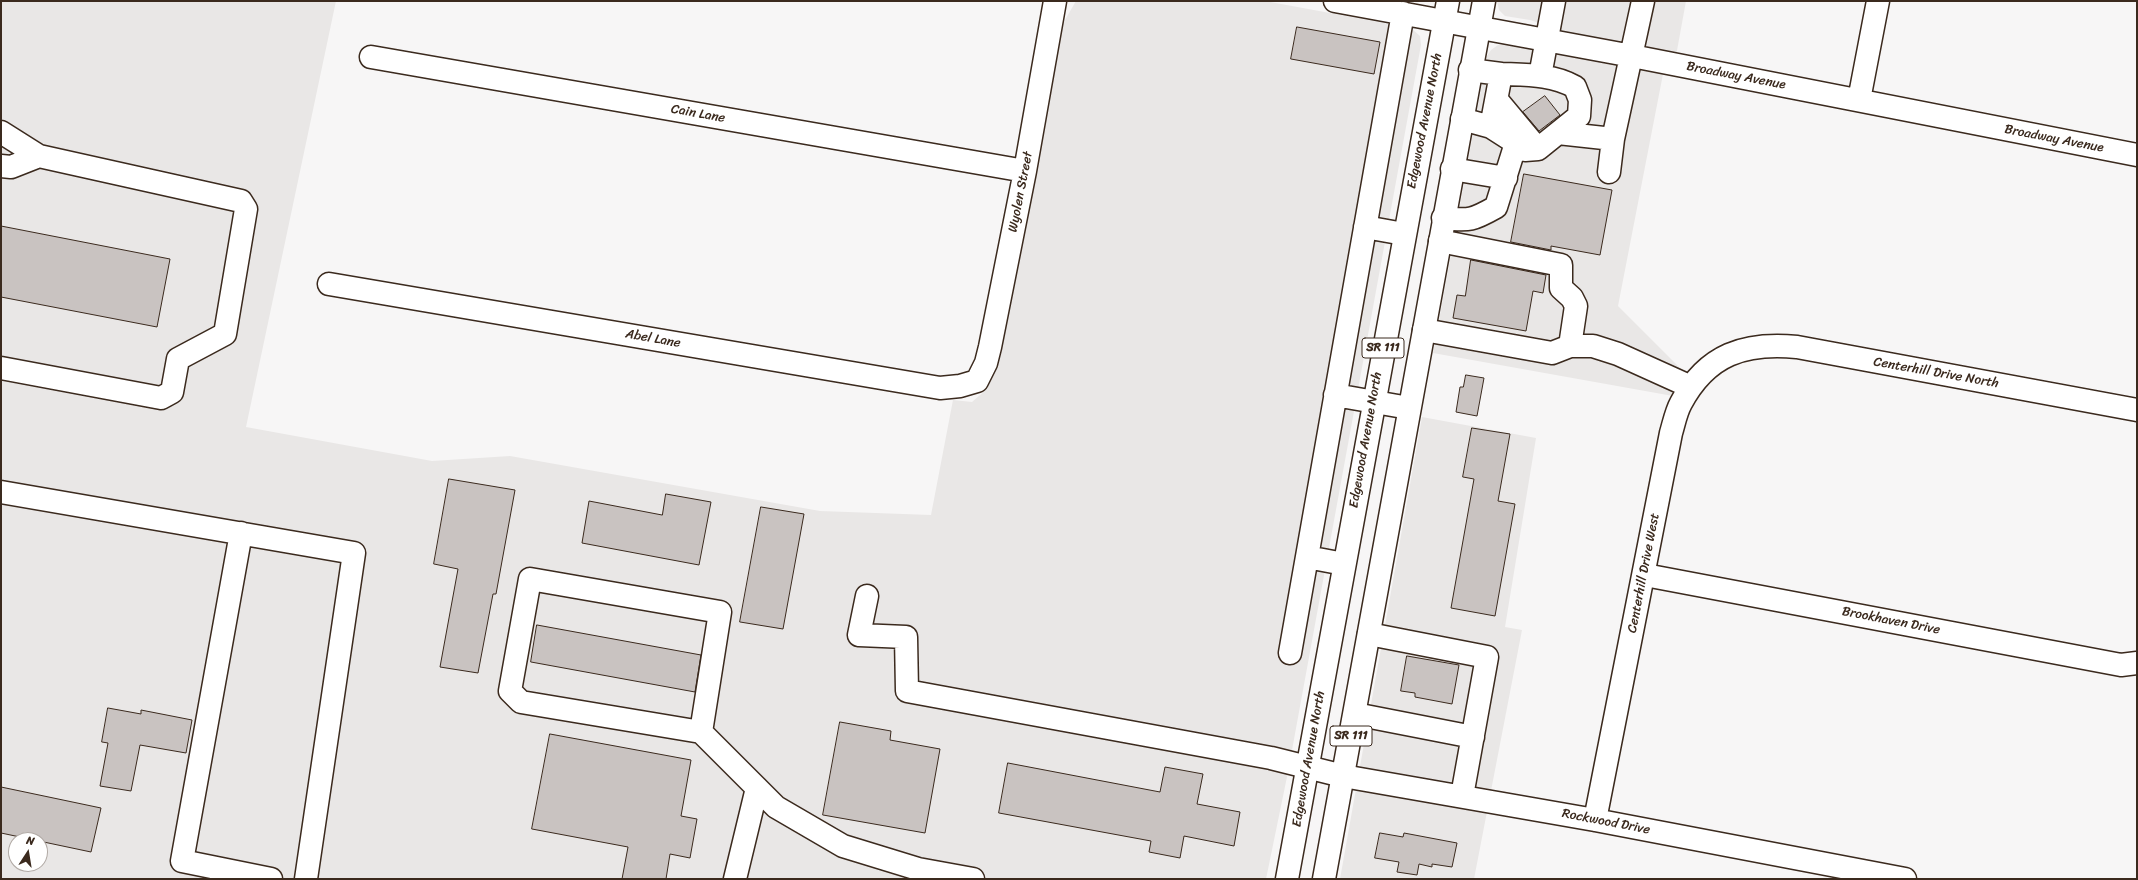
<!DOCTYPE html>
<html>
<head>
<meta charset="utf-8">
<style>
	body { margin:0 }
	#map { position:relative; width:2138px; height:880px; overflow:hidden; background:#f7f6f6; font-family:Sriracha,sans-serif }
	canvas { display:block }
	.frame { position:absolute; inset:0; border:2px solid #3b2a1e; pointer-events:none }
	.north { position:absolute; left:8px; top:832px; width:40px; height:40px; box-sizing:border-box; background:#fff; border:1px solid #b1aaa5; border-radius:50%; rotate:12deg; font-size:11px; font-weight:700; line-height:16px; text-align:center; color:#3b2a1e }
	.north::after { content:''; display:block; margin:auto; width:14px; height:18px; background:#3b2a1e; clip-path:polygon(50% 0,100% 100%,50% 72%,0 100%) }
</style>
</head>
<body>
<div id="map">
<canvas width="2138" height="880"></canvas>
<div class="frame"></div>
<div class="north">N</div>
</div>
<script>
const context = document.querySelector('canvas').getContext('2d');
context.lineJoin = 'round';
function fillPath(path, color) { context.fillStyle = color; context.fill(path, 'evenodd'); }
function strokePath(path, color, width, dash) { context.strokeStyle = color; context.lineWidth = width; context.lineCap = dash ? 'butt' : 'round'; context.setLineDash(dash || []); context.stroke(path); }
function drawText(font, color, halo, rows, align = 'center') {
  context.font = font + ' Sriracha,sans-serif'; context.lineWidth = 3.5; context.setLineDash([]); context.textBaseline = 'middle'; context.strokeStyle = halo; context.fillStyle = color; for (const [text, x, y, turn = 0] of rows) {
    context.save(); context.translate(x, y); context.rotate((+turn || 0) * Math.PI / 180); context.textAlign = isNaN(turn) ? turn : align; if (halo) context.strokeText(text, 0, 0); context.fillText(text, 0, 0); context.restore();
  }
}
fillPath(new Path2D(`
	M1,1H336L246,427L432,461L510,456L820,511L931,515L953,400L972,402L987,389L997,359L1061,27L1076,1H1265L1411,28L1420,36L1421,45L1288,772L1266,879H1ZM16,840H40V864H16Z
	M1497,1H1686L1676,56L1574,35L1530,20L1505,16L1499,10Z
	M1507,44L1663,74L1618,306L1688,376L1673,396L1433,353L1487,56L1491,50L1498,45Z
	M1422,417L1536,438L1505,627L1522,630L1474,879H1340Z`), '#e9e7e6');
const building = new Path2D(`
	M1297,27L1380,42L1374,74L1291,59Z
	M1545,96L1560,115L1539,131L1523,112Z
	M1524,174L1612,190L1600,255L1551,246V250L1511,242Z
	M1,226L170,259L157,327L1,297Z
	M1471,260L1546,275L1543,293L1533,291L1526,331L1453,318L1457,295L1465,296Z
	M1466,375L1484,378L1477,416L1456,412L1460,387H1463Z
	M1472,428L1510,434L1498,501L1515,504L1495,616L1451,608L1474,479L1463,477Z
	M449,479L515,490L496,594H493L478,673L440,667L458,569L434,564Z
	M666,494L711,502L699,565L582,543L589,501L662,515Z
	M761,507L804,514L783,629L740,622Z
	M537,625L701,655L695,692L531,662Z
	M1407,656L1459,665L1452,704L1415,697V693L1401,691Z
	M108,708L141,714V710L192,720L186,753L140,745L131,791L100,786L108,743L102,742Z
	M840,722L891,731L890,740L940,749L925,833L823,815Z
	M550,734L691,760L681,816L697,819L690,858L670,854L666,879H622L628,847L532,829Z
	M1008,763L1160,792L1165,767L1203,774L1197,804L1240,812L1234,846L1184,836L1180,858L1149,852L1151,841L999,813Z
	M1,787L101,808L91,852L1,833Z
	M1380,833L1403,837L1404,833L1457,843L1452,867L1432,864V867L1419,864L1417,875L1397,872L1399,862L1375,858Z`);
fillPath(building, '#c9c3c1');
strokePath(building, '#3b2a1e', 1);
const minor = new Path2D(`
	M1335,1L1632,56L2137,155
	M371,57L1025,171
	M1470,70L1501,74L1491,127
	M1501,74C1527,75 1552,74 1575,87L1580,100L1579,116L1538,149L1525,150L1516,143
	M1540,76L1554,1
	M1497,100L1537,148
	M1859,100L1878,1
	M1,132L39,156L241,201L246,209L225,334L178,359L172,392L161,398L1,368
	M1558,133L1613,139L1643,1
	M1,166L11,167L39,156
	M1452,169L1506,178
	M1609,172L1613,139
	M1443,218C1470,221 1473,220 1496,207L1516,143L1491,127L1462,119
	M1365,227L1404,234
	M329,284L940,388L960,386L977,381L986,363L990,347L1025,171L1055,1
	M1424,330L1552,353L1570,346L1576,306L1572,298L1561,288V265L1440,241
	M1570,346H1593L1618,354L1691,387
	M1335,395L1409,408
	M1,492L354,553L306,879
	M241,533L182,861L271,879
	M1307,557L1344,564
	M1645,575L2121,665L2137,663
	M867,596L859,635L906,637L907,691L1271,758L1343,776L1595,820L1905,879
	M1369,634L1487,657L1462,796
	M1290,653L1403,13
	M1355,714L1473,737
	M701,732L720,612L530,579L510,691L521,702L701,732L776,807L843,846L918,869L973,879
	M1595,820L1671,433C1674,423 1676,412 1681,403C1707,354 1745,342 1797,347L2137,410
	M735,879L757,788`);
const major = new Path2D(`
	M1287,879L1448,1
	M1324,879L1484,1`);
strokePath(minor, '#3b2a1e', 25);
strokePath(major, '#3b2a1e', 25);
strokePath(minor, '#fff', 22);
strokePath(major, '#fff', 22);
for (const [x, y, w] of [
	[1383,348,42],
	[1351,736,42]
]) { const box = new Path2D(); box.roundRect(x - w / 2, y - 10, w, 20, 3); context.fillStyle = '#fff'; context.fill(box); strokePath(box, '#3b2a1e', 1); }
drawText('bold 12px', '#3b2a1e', null, [
	["SR 111",1383,348],
	["SR 111",1351,736]
]);
drawText('13px', '#3b2a1e', '#fff', [
	["Broadway Avenue",1736,76,11],
	["Cain Lane",698,114,10],
	["Edgewood Avenue North",1425,121,-79],
	["Broadway Avenue",2054,139,11],
	["Wyolen Street",1021,192,-79],
	["Abel Lane",653,339,10],
	["Centerhill Drive North",1936,373,10],
	["Edgewood Avenue North",1366,440,-80],
	["Centerhill Drive West",1644,573,-79],
	["Brookhaven Drive",1891,621,11],
	["Edgewood Avenue North",1309,759,-80],
	["Rockwood Drive",1606,822,11]
]);
</script>
</body>
</html>
